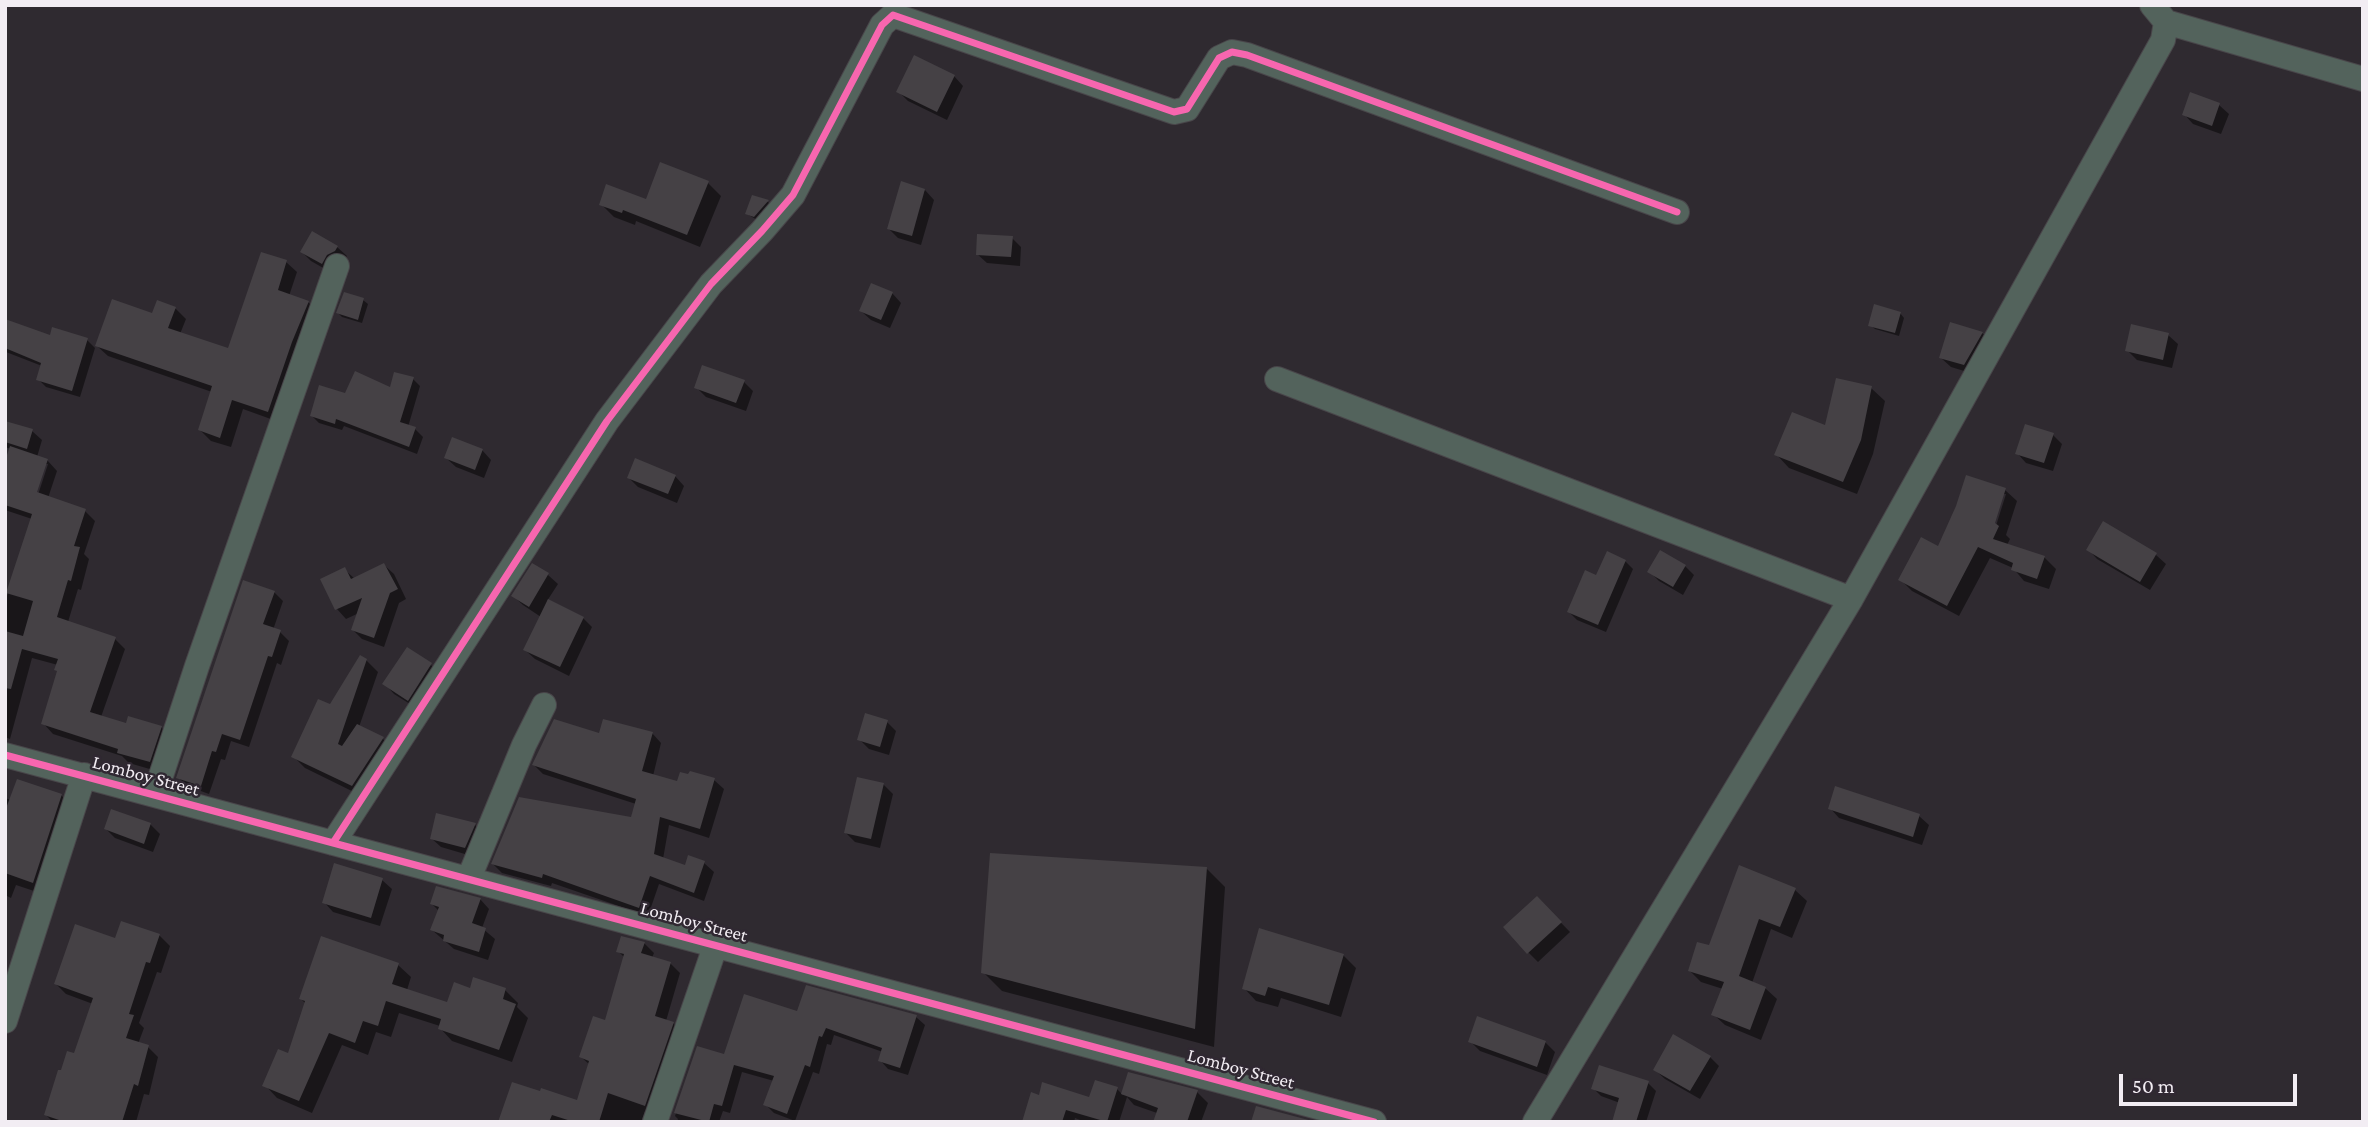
<!DOCTYPE html>
<html>
<head>
<meta charset="utf-8">
<style>
	body { margin:0 }
	#map { position:relative; width:2368px; height:1127px; overflow:hidden; background:#2f2a30; font-family:"Crimson Pro",serif }
	canvas { display:block }
	.frame { position:absolute; inset:0; border:7px solid #f2edf3; pointer-events:none }
	.scale { position:absolute; left:2119px; top:1074px; width:178px; height:32px; box-sizing:border-box; border:4px solid #f2edf3; border-top:0; padding-left:9px; font-size:21px; line-height:24px; white-space:nowrap; color:#f2edf3; -webkit-text-stroke:5px #302832; paint-order:stroke }
</style>
</head>
<body>
<div id="map">
<canvas width="2368" height="1127"></canvas>
<div class="frame"></div>
<div class="scale">50 m</div>
</div>
<script>
const context = document.querySelector('canvas').getContext('2d');
context.lineJoin = 'round';
function fillPath(path, color) { context.fillStyle = color; context.fill(path, 'evenodd'); }
function strokePath(path, color, width, dash) { context.strokeStyle = color; context.lineWidth = width; context.lineCap = dash ? 'butt' : 'round'; context.setLineDash(dash || []); context.stroke(path); }
function drawText(font, color, halo, rows, align = 'center') {
  context.font = font + ' "Crimson Pro",serif'; context.lineWidth = 5; context.setLineDash([]); context.textBaseline = 'middle'; context.strokeStyle = halo; context.fillStyle = color; for (const [text, x, y, turn = 0] of rows) {
    context.save(); context.translate(x, y); context.rotate((+turn || 0) * Math.PI / 180); context.textAlign = isNaN(turn) ? turn : align; if (halo) context.strokeText(text, 0, 0); context.fillText(text, 0, 0); context.restore();
  }
}
fillPath(new Path2D(`
	M954,76L963,86L947,120L908,101L899,92Z
	M2219,105L2229,114L2221,134L2193,124L2184,114Z
	M708,183L721,196L700,247L636,221L635,225L614,217L601,204L647,201Z
	M925,190L934,200L921,245L898,238L889,229Z
	M753,197L768,202L772,206L759,221L747,214Z
	M1012,238L1021,247L1020,266L987,263L977,254Z
	M337,247L347,256L332,273L311,261L302,252Z
	M286,262L297,272L289,296L308,302L319,313L279,422L243,409L231,447L211,441L200,430L212,392L108,356L97,346L153,315L158,302L176,309L186,319L180,334L229,350Z
	M892,293L901,303L890,328L871,320L861,311Z
	M363,300L368,304L362,323L342,317L338,313Z
	M1900,313L1904,318L1899,336L1875,329L1870,325Z
	M5,324L51,337L87,340L95,348L80,397L46,387L38,379L42,366L6,352Z
	M1982,333L1992,342L1974,374L1951,367L1941,358Z
	M2168,335L2178,344L2172,368L2137,360L2127,350Z
	M413,379L420,386L408,427L415,429L423,437L417,454L344,426L342,430L319,423L312,416L391,389Z
	M744,382L753,391L746,411L706,397L696,387Z
	M1871,388L1885,401L1873,454L1857,494L1789,468L1776,454L1827,428Z
	M5,422L32,431L42,440L37,457L47,460L57,471L48,498L85,511L95,521L84,554L89,559L81,590L78,589L68,622L115,639L125,649L101,717L127,726L161,727L171,738L160,772L129,763L122,756L53,734L43,723L58,672V665L32,658L10,739L5,737V602L32,519L5,510V467L11,449L5,447ZM45,464H48L36,501L33,500Z
	M2053,435L2062,444L2053,471L2026,463L2017,453Z
	M482,450L491,460L484,478L456,467L446,458Z
	M675,476L684,486L677,503L638,487L629,478Z
	M2005,490L2017,501L2006,535L2010,539L2007,545L2044,557L2056,569L2049,589L2024,581L2013,568L1990,558L1959,616L1912,591L1900,579ZM2002,494H2006L1994,532L1990,531Z
	M2104,523L2156,555L2166,564L2150,590L2097,559L2088,549Z
	M1625,561L1633,569L1606,632L1577,620L1569,612Z
	M384,565L394,574L406,599L399,603L384,647L362,639L353,630L359,613L346,619L337,609L323,580L345,570L355,579Z
	M533,566L548,575L558,584L547,601L583,618L592,627L569,676L535,659L525,650L541,617L523,605L513,596Z
	M1685,566L1694,575L1683,595L1659,581L1650,572Z
	M274,592L283,601L273,630L280,632L289,641L281,665L277,663L249,747L231,741L225,760L221,759L209,794L187,786L178,777Z
	M366,660L378,672L359,727L383,739L395,750L364,797L305,768L293,756Z
	M431,665L440,674L418,709L394,694L385,684Z
	M887,722L896,731L889,755L869,749L859,739Z
	M652,733L661,743L653,776L678,783L714,780L724,789L709,838L669,825L663,859L686,867L704,863L714,872L704,901L659,884L648,916L552,883L551,886L502,873L493,864L633,819L636,804L543,774L534,765L600,735Z
	M883,784L893,794L880,848L855,842L845,832Z
	M61,795L75,809L46,895L16,885L11,898L5,895V798L11,800Z
	M1830,808L1919,816L1929,825L1922,845L1839,818Z
	M150,824L160,834L153,852L115,838L106,829Z
	M475,825L484,834L475,857L441,847L431,838Z
	M1206,868L1225,887L1214,1047L1002,991L983,972Z
	M1740,868L1795,890L1807,901L1792,938L1771,929L1752,983L1765,988L1777,999L1761,1040L1725,1025L1713,1014L1723,989L1701,982L1690,971L1710,947Z
	M382,880L392,889L380,926L333,912L324,902Z
	M1537,898L1570,932L1538,962L1528,952Z
	M480,899L489,909L482,928L495,939L488,960L454,949L432,930L439,911L432,904Z
	M159,935L170,946L161,973L157,972L139,1023L144,1028L138,1044L148,1047L158,1057L149,1095L144,1094L136,1122H53L46,1115L62,1073L75,1055L93,1004L66,994L56,984L116,941Z
	M644,943L654,953L652,958L670,963L680,973L666,1021L673,1023L683,1033L655,1115L645,1111L641,1122H499L579,1103L590,1065L581,1057L606,1022L625,958L618,951Z
	M1343,955L1356,968L1341,1017L1281,998L1278,1007L1256,1001L1244,988Z
	M398,965L411,977L407,990L448,1004L471,990H505L518,1003L517,1007L528,1018L512,1062L452,1041L440,1028V1026L399,1013L391,1037L376,1032L368,1055L342,1045L312,1113L277,1098L265,1085L289,1055L306,1004L301,999Z
	M799,1014L916,1017L925,1025L908,1075L888,1069L880,1060L883,1052L834,1035L831,1045L827,1044L819,1074L813,1072L795,1121L774,1113L765,1104L774,1081L742,1072L730,1113L723,1111L719,1122H677L678,1119L675,1116L698,1048L725,1056Z
	M1470,1041L1545,1042L1555,1052L1547,1075L1480,1051Z
	M1710,1057L1719,1066L1700,1099L1665,1079L1655,1070Z
	M1648,1083L1656,1091L1646,1122H1614L1620,1103L1601,1096L1593,1088Z
	M1117,1089L1123,1095L1197,1092L1208,1103L1201,1122H1154L1157,1113L1134,1105L1127,1097L1119,1122H1085L1075,1118L1074,1122H1024Z`), '#0007');
fillPath(new Path2D(`
	M914,55L955,75L937,112L896,92Z
	M2190,92L2220,103L2212,126L2182,115Z
	M660,162L709,181L687,235L623,210L622,213L599,205L606,184L646,199Z
	M901,181L925,189L912,236L887,229Z
	M752,195L769,200L754,217L745,214Z
	M312,231L338,246L335,251L327,255L322,264L300,252Z
	M977,234L1013,236L1011,257L976,255Z
	M261,252L287,260L278,290L309,301L292,342L268,412L232,400L220,438L198,430L212,386L95,346L112,299L152,313L157,300L176,307L168,328L228,348Z
	M871,283L893,292L881,320L859,311Z
	M344,292L364,298L358,320L336,313Z
	M1874,304L1901,312L1895,333L1868,326Z
	M5,319L50,335L52,327L88,338L72,391L36,380L41,363L5,348Z
	M1950,322L1983,332L1964,365L1939,358Z
	M2131,324L2169,333L2163,360L2125,351Z
	M702,365L745,380L736,403L694,388Z
	M355,371L390,387L394,372L414,377L400,422L416,427L409,447L336,419L335,424L310,416L319,385L345,393Z
	M1836,378L1872,386L1861,440L1843,482L1774,455L1792,412L1825,425Z
	M5,421L33,429L27,449L5,442Z
	M2025,424L2054,433L2044,463L2015,454Z
	M452,437L483,449L475,470L444,458Z
	M10,446L48,459L37,492L86,509L74,546L80,547L71,581L68,580L57,617L116,637L90,712L126,723L128,716L162,726L150,762L117,753L118,749L41,724L57,671L54,670L58,659L22,649L11,689L5,688V631L23,636L33,601L6,593L32,514L5,505V461Z
	M635,458L676,475L668,494L627,478Z
	M1966,475L2006,488L1995,523L1999,526L1993,539L2045,556L2037,579L2011,570L2013,563L1978,547L1947,606L1898,580L1921,537L1938,546L1956,506Z
	M2103,521L2157,553L2140,582L2086,550Z
	M1660,550L1686,565L1673,587L1647,572Z
	M1607,551L1626,560L1598,625L1567,612L1585,570L1596,575Z
	M384,563L398,589L390,593L374,638L351,630L362,598L335,610L320,579L345,567L351,579Z
	M532,563L549,573L529,607L511,596Z
	M243,580L275,591L263,624L281,630L272,657L268,656L240,740L222,734L216,752L212,751L201,786L176,778Z
	M548,599L584,617L560,667L523,650Z
	M407,647L432,663L408,701L382,684Z
	M360,655L367,659L338,744L342,746L357,724L384,737L352,786L291,757L318,699L330,704Z
	M865,713L888,720L880,747L857,740Z
	M554,719L599,733L603,719L653,732L642,771L677,781L680,772L688,774L690,771L715,778L700,829L660,817L654,854L685,865L688,855L705,861L694,893L650,876L639,908L543,874L542,878L491,864L519,797L631,817L636,799L532,765Z
	M857,777L884,783L871,839L844,833Z
	M17,779L62,794L33,883L5,873V811Z
	M1835,786L1920,814L1913,837L1828,809Z
	M111,809L151,823L144,844L104,829Z
	M436,813L476,823L465,848L430,839Z
	M990,853L1207,867L1195,1029L981,973Z
	M334,863L383,878L371,918L322,903Z
	M1739,865L1796,888L1780,927L1759,919L1739,976L1766,987L1750,1030L1711,1015L1724,982L1688,971L1697,942L1709,945Z
	M436,886L481,898L472,923L486,928L479,952L443,941L444,935L430,930L439,907L430,904Z
	M1537,896L1562,922L1527,954L1503,927Z
	M121,921L160,934L150,963L146,962L129,1014L134,1015L126,1038L149,1045L138,1086L134,1084L122,1122H65L44,1115L58,1070H61L67,1051L74,1053L93,998L54,984L75,924L115,938Z
	M1259,928L1344,954L1329,1005L1268,987L1265,996L1242,989Z
	M321,936L399,963L392,984L447,1002L454,982L470,988L473,977L506,988L503,999L516,1004L499,1050L438,1029L441,1019L386,1001L378,1026L363,1021L355,1043L329,1033L299,1101L262,1086L278,1049L288,1053L305,1001L299,999Z
	M621,936L645,942L641,953L671,962L655,1016L674,1022L645,1106L608,1093L599,1122H574L552,1115L549,1122H498L512,1082L540,1091L541,1088L577,1100L589,1061L579,1057L593,1016L605,1020L624,954L616,952Z
	M806,985L917,1015L900,1068L878,1061L882,1048L826,1028L822,1037L819,1036L810,1067L805,1065L787,1114L763,1105L774,1076L734,1065L722,1106L714,1104L709,1122L674,1113L697,1046L724,1054L744,994L797,1011Z
	M1477,1016L1546,1041L1537,1067L1468,1042Z
	M1673,1034L1711,1056L1690,1091L1653,1070Z
	M1599,1065L1649,1081L1636,1122H1612L1619,1098L1591,1089Z
	M1128,1072L1198,1090L1187,1122H1153L1158,1108L1121,1094Z
	M1095,1080L1118,1087L1107,1122L1066,1110L1062,1122H1022L1031,1092L1039,1095L1042,1082L1089,1097Z
	M1256,1106L1316,1122H1251Z`), '#454145');
const minor = new Path2D(`
	M2166,22L2363,79
	M1277,379L1851,599
	M5,755L1374,1122
	M155,794L197,666L337,266
	M333,843L607,421L711,284L762,231L793,195L882,25L893,15L1174,112L1187,109L1219,58L1232,52L1247,55L1677,212
	M469,878L524,745L544,705
	M5,1021L84,775
	M655,1122L716,944
	M1535,1122L1851,599L2163,40L2166,22L2152,5`);
strokePath(minor, '#49464a', 26);
strokePath(minor, '#53635c', 24);
strokePath(new Path2D(`
	M5,755L1374,1122
	M333,843L607,421L711,284L762,231L793,195L882,25L893,15L1174,112L1187,109L1219,58L1232,52L1247,55L1677,212`), '#f766af', 7);
drawText('19px', '#f2edf3', '#302832', [
	["Lomboy Street",146,776,15],
	["Lomboy Street",694,922,15],
	["Lomboy Street",1241,1069,15]
]);
</script>
</body>
</html>
